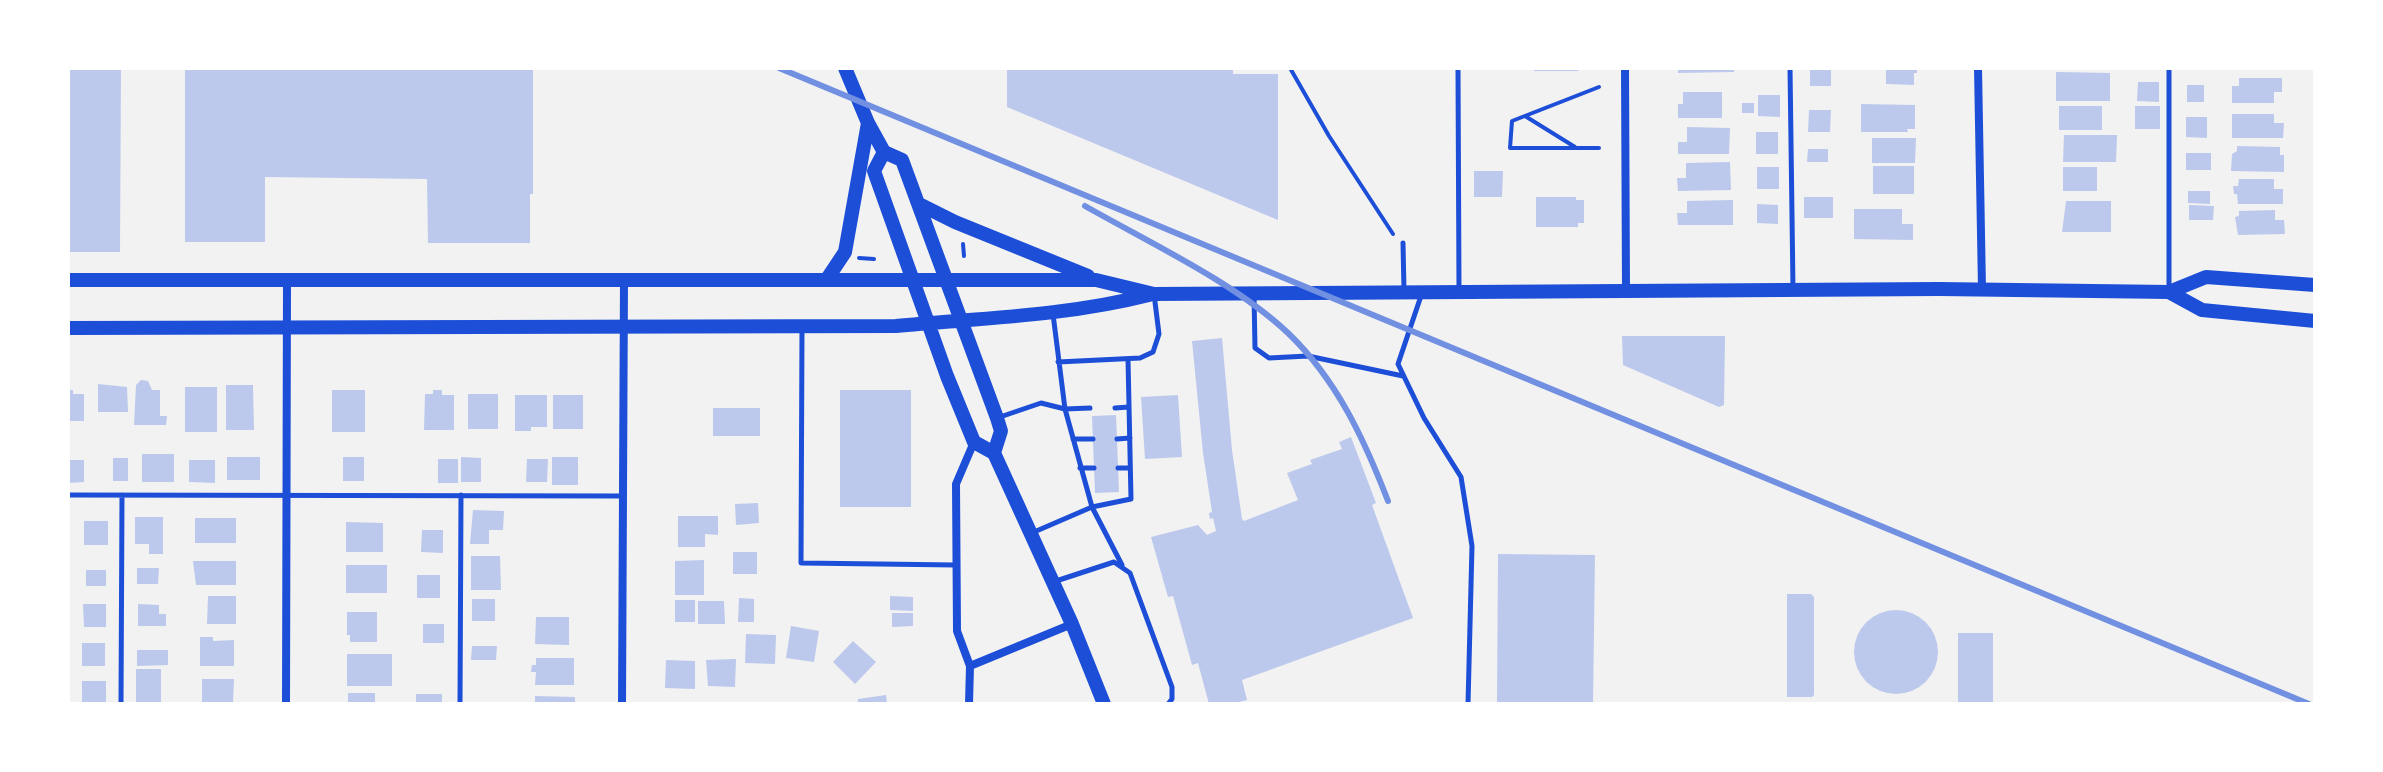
<!DOCTYPE html>
<html>
<head>
<meta charset="utf-8">
<style>
	body { margin:0 }
	#map { position:relative; width:2383px; height:772px; overflow:hidden; background:#f2f2f2; font-family:Georgia,serif }
	canvas { display:block }
	.frame { position:absolute; inset:0; border:70px solid #fff; pointer-events:none }
</style>
</head>
<body>
<div id="map">
<canvas width="2383" height="772"></canvas>
<div class="frame"></div>
</div>
<script>
const context = document.querySelector('canvas').getContext('2d');
context.lineJoin = 'round';
function fillPath(path, color) { context.fillStyle = color; context.fill(path, 'evenodd'); }
function strokePath(path, color, width, dash) { context.strokeStyle = color; context.lineWidth = width; context.lineCap = dash ? 'butt' : 'round'; context.setLineDash(dash || []); context.stroke(path); }
fillPath(new Path2D(`
	M68,68H121L120,252H68Z
	M185,68H533V194H530V243H428L427,179L265,177V242H185Z
	M1007,68H1233V74H1278V220L1007,107Z
	M1534,68H1579L1578,71H1534Z
	M1678,68H1734V72L1678,73Z
	M1810,68H1831V86H1810Z
	M1886,68H1917V73H1914V85L1886,84Z
	M2056,72L2110,73V101H2056Z
	M2239,78H2282V92H2274V103H2232V86H2239Z
	M2138,82H2159V102L2137,101Z
	M2187,85H2204V102H2187Z
	M1683,92H1722V118H1678V104H1683Z
	M1758,95H1780V117L1758,116Z
	M1742,103H1754V113H1742Z
	M1861,104L1915,105V129H1907L1908,132H1861Z
	M2059,106H2102V130H2059Z
	M2135,106H2160V129H2135Z
	M1809,110H1831L1830,132H1808Z
	M2232,114H2274V123H2284L2283,138H2232Z
	M2186,117H2207V138L2186,137Z
	M1687,127L1730,128L1729,154H1678V142H1687Z
	M1756,132H1778V154H1756Z
	M2064,135H2117L2116,162H2063Z
	M1872,138H1916L1915,163H1872Z
	M2237,146L2280,147V155H2284V172L2231,171L2232,154L2237,151Z
	M1808,149H1828V162H1807Z
	M2186,153H2211V170H2186Z
	M1730,162L1731,190L1678,191L1677,178H1686V163Z
	M1873,166H1914V194H1873Z
	M1757,167H1779V189H1757Z
	M2063,167H2097V191H2063Z
	M1474,171H1503L1502,197H1474Z
	M2239,179H2274V189H2283V204H2238L2237,194H2234L2233,186H2238Z
	M2188,191H2210V204L2188,203Z
	M1536,197H1576V200H1584V223H1578V227H1536Z
	M1804,197H1833V218H1804Z
	M1733,200V225H1678L1677,213H1687V201Z
	M2066,201H2111V232H2062Z
	M1757,204L1778,205V224L1757,223Z
	M2189,205L2214,206L2213,220H2189Z
	M1854,209H1902V224H1913V240L1854,239Z
	M2275,210V220H2284L2285,234L2238,235L2235,217L2239,216V211Z
	M1622,336H1725L1724,405L1719,407L1623,365Z
	M1222,338L1232,450L1242,519L1244,521L1298,500L1287,473L1312,464L1310,460L1342,449L1339,442L1351,437L1376,503L1372,505L1413,618L1242,680L1247,700L1231,704H1209L1198,663L1192,665L1173,596L1168,597L1151,537L1198,525L1207,535L1216,531L1213,518L1210,519L1209,513L1212,512L1203,453L1192,341Z
	M141,380L148,381L152,390H160V416H167L166,425H134L136,385Z
	M98,384L127,387L128,412H98Z
	M226,385H253L254,430H226Z
	M185,387H217V432H185Z
	M68,390H73V394H84V421H68Z
	M332,390H365V432H332Z
	M433,390H442V395H454V430H424L425,394H433Z
	M840,390H911V507H840Z
	M468,394H498V429H468Z
	M515,395H547V427H531V431H515Z
	M553,395H583V429H553Z
	M1178,395L1182,457L1145,459L1141,397Z
	M713,408H760V436H713Z
	M1116,415L1119,492L1095,493L1092,416Z
	M142,454H174V482H142Z
	M227,457H260V480H227Z
	M343,457H364V481H343Z
	M461,457L481,458V482H461Z
	M552,457H578V485H552Z
	M113,458H128V481H113Z
	M438,459H458V483H438Z
	M527,459H548L547,482H526Z
	M68,460H84V482L68,483Z
	M189,460H215V483L189,482Z
	M758,503L759,523L736,525L735,504Z
	M473,510L504,511L503,530H489V544H470Z
	M678,516H718V535L705,534V547H678Z
	M135,517H163V554H149V544H135Z
	M195,518H236V543H195Z
	M84,521H108V545H84Z
	M346,522L383,523V552H346Z
	M422,530H443V553L421,552Z
	M733,552H757V574H733Z
	M1498,554L1595,555L1593,704H1497Z
	M471,556H500L501,590H471Z
	M704,560V595H675V561Z
	M193,561H236V585H196Z
	M346,565H387V593H346Z
	M137,568H159L158,584H137Z
	M86,570H106V586H86Z
	M417,575H440V598H417Z
	M1787,594H1811L1814,597V695L1812,697H1787Z
	M208,596H236V624H207Z
	M890,596L913,597V611L890,610Z
	M739,598L754,599V622H738Z
	M472,599H495V621H472Z
	M675,600H695V622H675Z
	M698,601H724L725,624H698Z
	M83,604H106V627H84Z
	M138,604L159,605V614H166V626H138Z
	M1854 652a42 42 0 1 1 84 0a42 42 0 1 1-84 0Z
	M347,612H377V642H350V635H347Z
	M892,613H913V626L892,627Z
	M536,617H569V645L535,644Z
	M423,624H444V643H423Z
	M791,626L819,631L814,662L786,658Z
	M1958,633H1993V704H1958Z
	M746,634L776,635L775,664L745,663Z
	M200,637H213V641L234,640V666H200Z
	M853,641L876,662L855,684L833,662Z
	M82,643H105V666H82Z
	M472,646H497L496,660H471Z
	M137,650H168V665L137,666Z
	M347,654H392V686H347Z
	M536,658H574V685H535L536,672H531L532,665H536Z
	M736,659L735,687L708,686L706,660Z
	M666,660L695,661V689L665,688Z
	M136,669H161V704H136Z
	M202,679H234L233,704H202Z
	M82,681H106V704H82Z
	M348,693H375V704H348Z
	M416,694H442V704H416Z
	M886,695L887,704H858V699Z
	M535,696L575,697V704H535Z`), '#bdc9ec');
strokePath(new Path2D(`
	M1290,68L1329,136L1393,234
	M1599,87L1512,121L1510,148H1599
	M1525,116L1575,147
	M963,244L964,256
	M859,258L874,259`), '#1d4ed8', 4);
strokePath(new Path2D(`
	M1458,68L1459,291
	M1790,68L1793,289
	M1403,243L1404,291
	M2169,291V68
	M1422,293L1398,364L1424,418L1461,477L1472,546L1468,704
	M1254,295L1255,348L1269,358L1308,356L1403,376
	M1053,314L1065,409L1090,408
	M802,327L801,563L956,565
	M1058,362L1140,358L1153,352L1159,334L1154,294
	M1115,408L1129,407
	M1000,417L1041,403L1065,409L1092,507L1122,565
	M1073,439H1093
	M1117,439L1130,438
	M1080,468H1094
	M1118,468H1130
	M68,495L622,496
	M1034,532L1092,507L1131,499L1128,359
	M1053,582L1114,562L1130,573L1172,687V699L1168,704
	M121,704L122,495
	M460,704L461,495`), '#1d4ed8', 5);
strokePath(new Path2D(`
	M1625,68L1626,291
	M1978,68L1982,289
	M970,666L1072,624
	M286,704L287,280
	M622,704L624,279
	M969,704L970,666L957,631L956,484L974,442`), '#1d4ed8', 8);
strokePath(new Path2D(`
	M845,68L868,123L884,152L902,160L997,418L1001,431L994,453
	M884,152L874,171L947,376L974,442L994,453L1072,624L1104,704
	M919,204L955,222L1088,276
	M827,279L845,252L868,123
	M68,280H1096L1154,294L1939,289L2169,292L2206,277L2315,285
	M2169,292L2202,310L2315,321
	M68,328L896,326C982,318 1066,316 1149,295`), '#1d4ed8', 14);
strokePath(new Path2D(`
	M779,68L2309,704
	M1085,206C1150,243 1234,282 1288,333C1337,380 1364,439 1388,501`), '#7290e2', 6);
</script>
</body>
</html>
